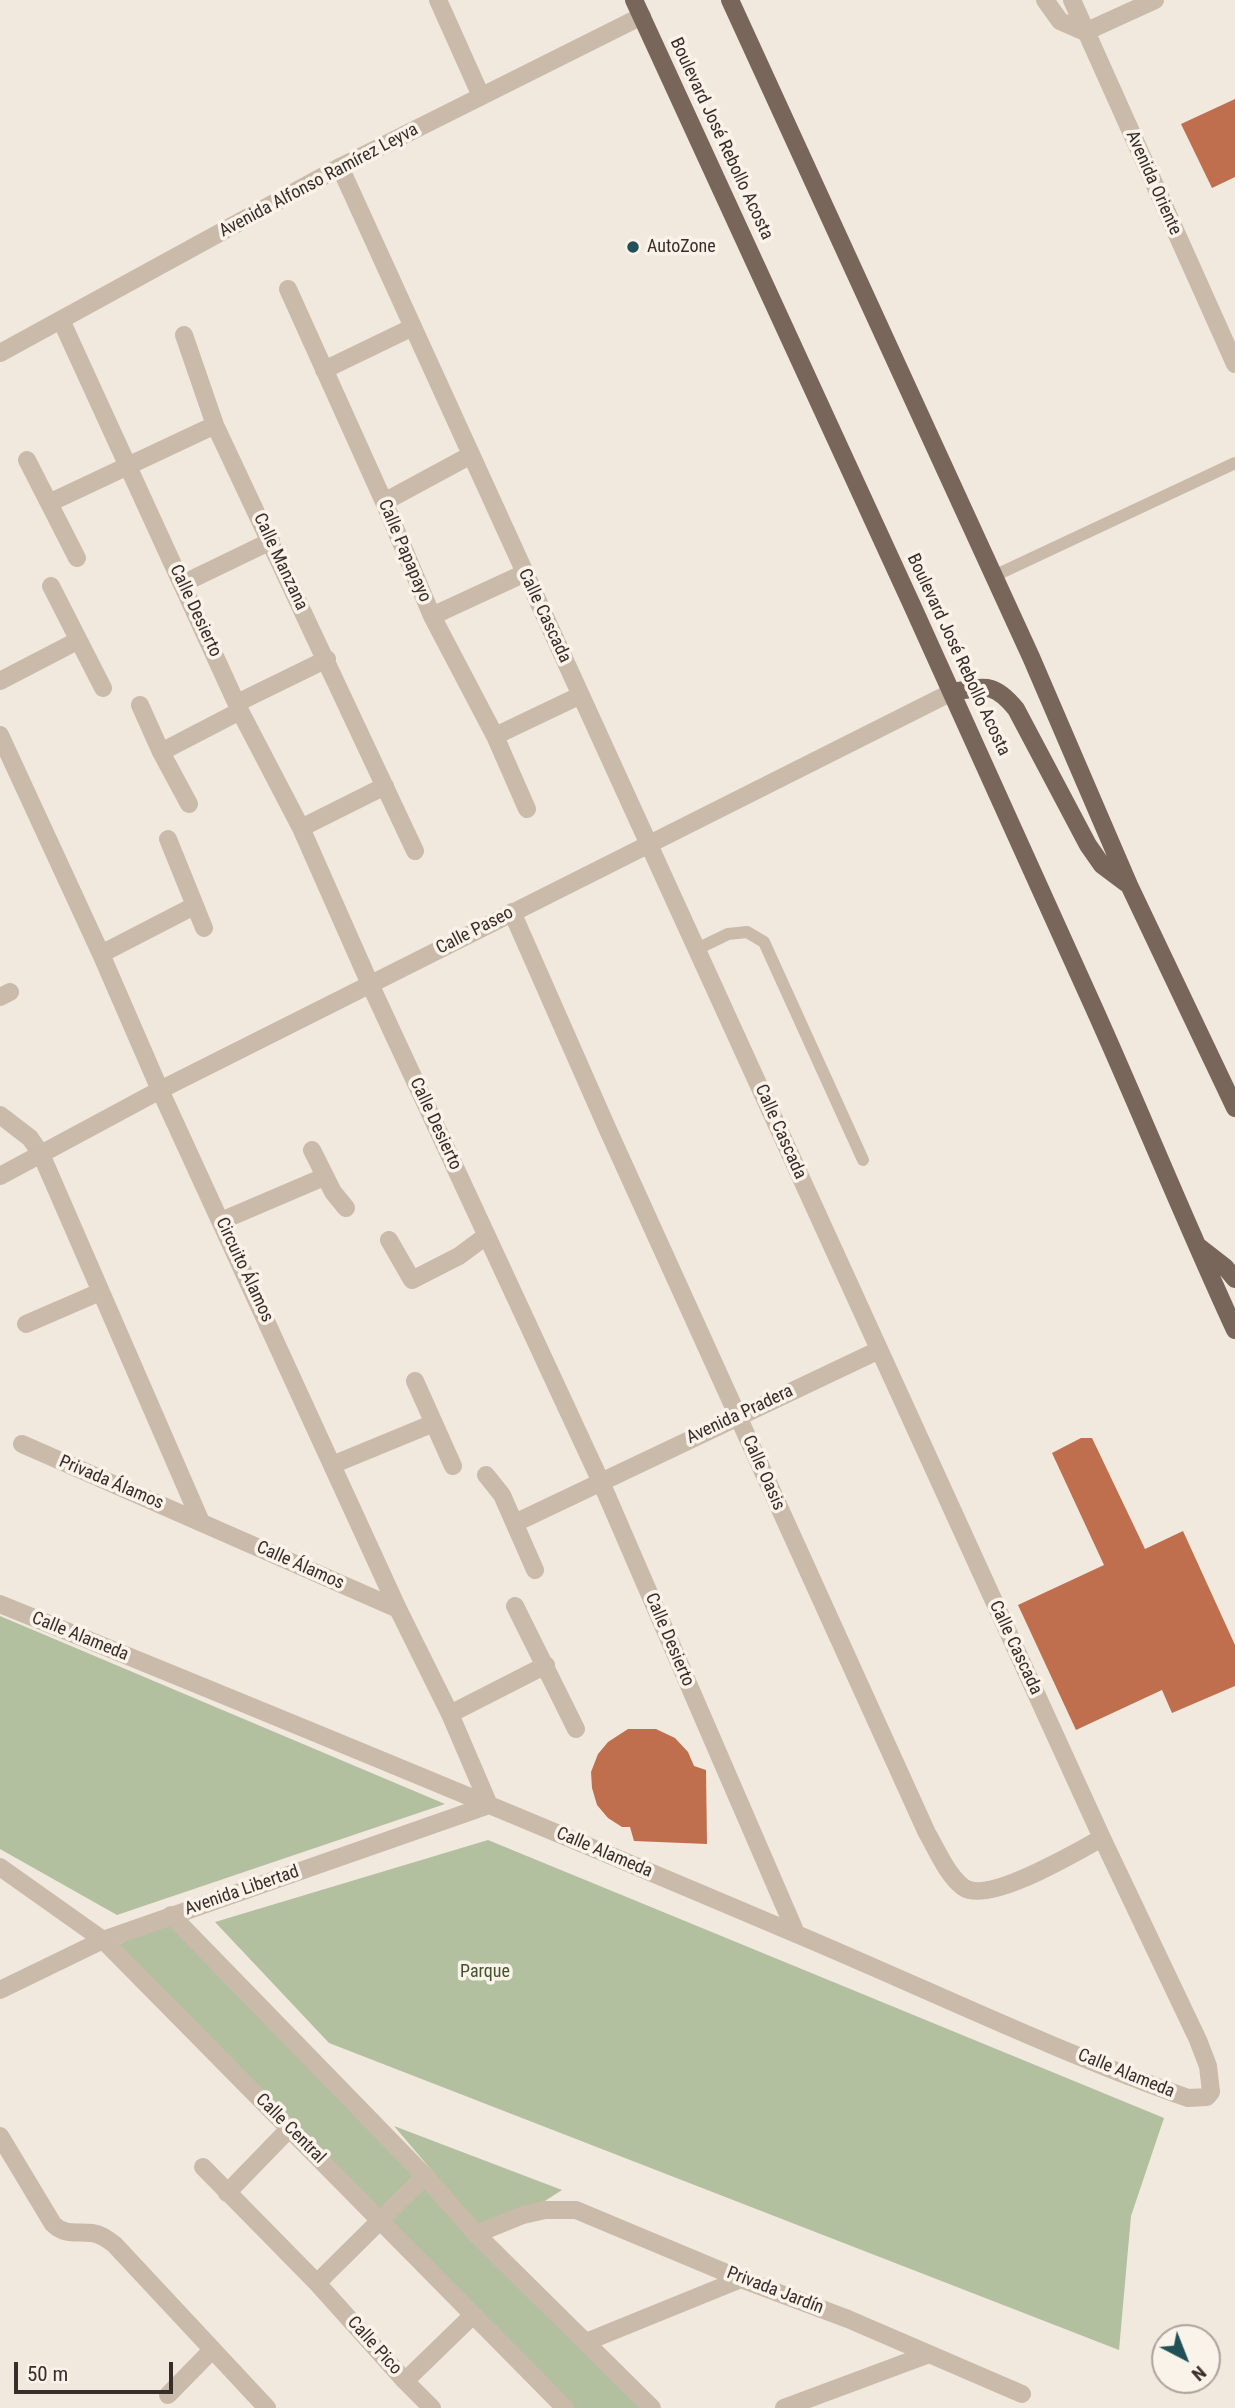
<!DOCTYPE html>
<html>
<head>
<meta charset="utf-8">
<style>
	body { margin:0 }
	#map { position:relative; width:1235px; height:2408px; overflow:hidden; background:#f1e9de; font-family:"Roboto Condensed",sans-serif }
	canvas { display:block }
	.north { position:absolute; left:1151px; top:2324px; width:70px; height:70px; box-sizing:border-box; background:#f9f3ea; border:2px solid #aba49d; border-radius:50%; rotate:138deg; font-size:19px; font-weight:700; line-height:28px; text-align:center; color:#372e29 }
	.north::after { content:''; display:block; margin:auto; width:24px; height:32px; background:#215056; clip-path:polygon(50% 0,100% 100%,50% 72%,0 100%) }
	.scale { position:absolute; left:14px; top:2362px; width:159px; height:32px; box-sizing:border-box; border:4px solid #372e29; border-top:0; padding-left:9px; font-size:21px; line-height:24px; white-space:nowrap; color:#372e29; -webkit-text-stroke:5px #f9f3ea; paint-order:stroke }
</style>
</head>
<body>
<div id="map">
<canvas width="1235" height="2408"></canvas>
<div class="north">N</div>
<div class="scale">50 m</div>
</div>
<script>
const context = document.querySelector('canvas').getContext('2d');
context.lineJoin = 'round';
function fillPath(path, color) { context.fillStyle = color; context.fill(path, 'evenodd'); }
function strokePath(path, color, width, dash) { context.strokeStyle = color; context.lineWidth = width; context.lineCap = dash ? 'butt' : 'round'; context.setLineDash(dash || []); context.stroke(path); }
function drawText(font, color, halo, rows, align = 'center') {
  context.font = font + ' "Roboto Condensed",sans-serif'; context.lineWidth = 7; context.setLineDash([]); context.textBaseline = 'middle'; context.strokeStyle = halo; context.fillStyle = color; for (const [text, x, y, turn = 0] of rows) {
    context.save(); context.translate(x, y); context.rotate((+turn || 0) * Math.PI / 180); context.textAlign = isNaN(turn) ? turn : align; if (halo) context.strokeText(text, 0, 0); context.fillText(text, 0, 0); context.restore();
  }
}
fillPath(new Path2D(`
	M0,1616L445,1804L117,1915L0,1849Z
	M488,1840L1164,2118L1131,2216L1119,2350L329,2043L215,1922Z
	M172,1921L421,2176L381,2216L117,1945Z
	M394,2126L562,2190L537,2206L479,2226Z
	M425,2181L644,2408H568L387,2220Z`), '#b3c09f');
fillPath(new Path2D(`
	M1235,99V177L1212,188L1181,124Z
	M1081,1438H1092L1145,1549L1183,1531L1235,1645V1686L1172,1713L1162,1690L1076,1730L1018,1605L1104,1565L1052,1453Z
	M628,1729H656L675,1738L688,1752L694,1766L706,1770L707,1844L634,1841L630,1827H622L608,1818L597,1805L592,1788L591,1772L598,1754L608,1742Z`), '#bf6f4e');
strokePath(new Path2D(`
	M994,576L1235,463
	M697,949L728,934L747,932L764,942L863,1160`), '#c9baaa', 12);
strokePath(new Path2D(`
	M438,0L481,96
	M1045,0L1060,21L1085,32
	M1072,0L1235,364
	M1085,32L1155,0
	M288,289L384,502L432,616L495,736L527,809
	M61,320L240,711L301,828L370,984L601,1482L796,1933
	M184,335L215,425L415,851
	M324,370L413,327
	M27,460L77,558
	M384,502L471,455
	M49,503L215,425
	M182,584L271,541
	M51,586L103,688
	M432,616L525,573
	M0,681L77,641
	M237,703L327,659
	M140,705L161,752L189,804
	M0,735L101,954L160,1090L398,1609L450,1714L489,1805L103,1940L0,1990
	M495,736L581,695
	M161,752L240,711
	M301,828L385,786
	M168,839L204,928
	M512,912L608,1130L927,1833C937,1850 947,1875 963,1887C988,1906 1077,1851 1102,1838
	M101,954L194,906
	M0,997L10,992
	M0,1115L30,1138L41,1154L201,1522
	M312,1150L333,1192L346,1208
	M0,1176L160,1090L952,692
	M221,1221L324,1177
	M389,1240L412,1280L459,1256L486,1236
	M26,1324L100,1292
	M415,1381L453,1466
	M22,1444L398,1609
	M332,1465L434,1423
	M486,1475L502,1495L535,1570
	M515,1523L879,1350
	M0,1604C266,1712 531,1821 794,1933C925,1988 1054,2051 1188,2098L1207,2097L1211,2092L1208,2066L1198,2040L1102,1838L340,167
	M515,1606L576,1729
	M450,1714L546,1665
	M0,1867L103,1940L565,2408
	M171,1915L425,2176L476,2234L652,2408
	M0,2136L53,2224C65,2236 77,2231 92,2233C101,2234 107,2239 114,2244L267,2408
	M203,2167L317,2283L405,2381L432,2408
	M227,2193L289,2129
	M476,2234L523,2215L545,2210H576L741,2279L848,2319L1022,2394
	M317,2283L425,2176
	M586,2342L741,2279
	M405,2381L473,2315
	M168,2395L212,2350
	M784,2408L929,2354`), '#c9baaa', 18);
strokePath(new Path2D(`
	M0,353L340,167L642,16`), '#c9baaa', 18);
strokePath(new Path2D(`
	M634,0C789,335 943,671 1094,1008C1142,1115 1186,1224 1235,1330
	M730,0L1031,657L1129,885L1235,1108
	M952,692C985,687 993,681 1016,709L1088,845L1102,865L1126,883
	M1198,1246L1225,1267L1235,1279`), '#78665b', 18);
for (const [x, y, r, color] of [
	[633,247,7,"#215056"]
]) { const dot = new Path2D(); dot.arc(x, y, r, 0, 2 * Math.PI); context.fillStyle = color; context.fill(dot); strokePath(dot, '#f9f3ea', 2.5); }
drawText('18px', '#372e29', '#f9f3ea', [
	["Boulevard José Rebollo Acosta",721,139,65],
	["Avenida Alfonso Ramírez Leyva",319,181,-28],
	["Avenida Oriente",1153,183,66],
	["Calle Papapayo",404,551,67],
	["Calle Manzana",280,562,65],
	["Calle Desierto",195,611,65],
	["Calle Cascada",544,616,65],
	["Boulevard José Rebollo Acosta",958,655,65],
	["Calle Paseo",475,931,-27],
	["Calle Desierto",435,1124,65],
	["Calle Cascada",780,1132,66],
	["Circuito Álamos",244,1270,65],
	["Avenida Pradera",740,1415,-25],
	["Calle Oasis",763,1473,66],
	["Privada Álamos",111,1483,23],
	["Calle Álamos",300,1566,24],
	["Calle Alameda",80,1637,22],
	["Calle Desierto",669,1640,67],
	["Calle Cascada",1015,1648,65],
	["Calle Alameda",604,1853,23],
	["Avenida Libertad",242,1891,-19],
	["Calle Alameda",1126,2074,22],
	["Calle Central",290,2129,45],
	["Privada Jardín",775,2291,21],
	["Calle Pico",374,2346,48]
]);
drawText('18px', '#372e29', '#f9f3ea', [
	["AutoZone",647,247]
], 'left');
drawText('18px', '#44542e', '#f9f3ea', [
	["Parque",485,1972]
]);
</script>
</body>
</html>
